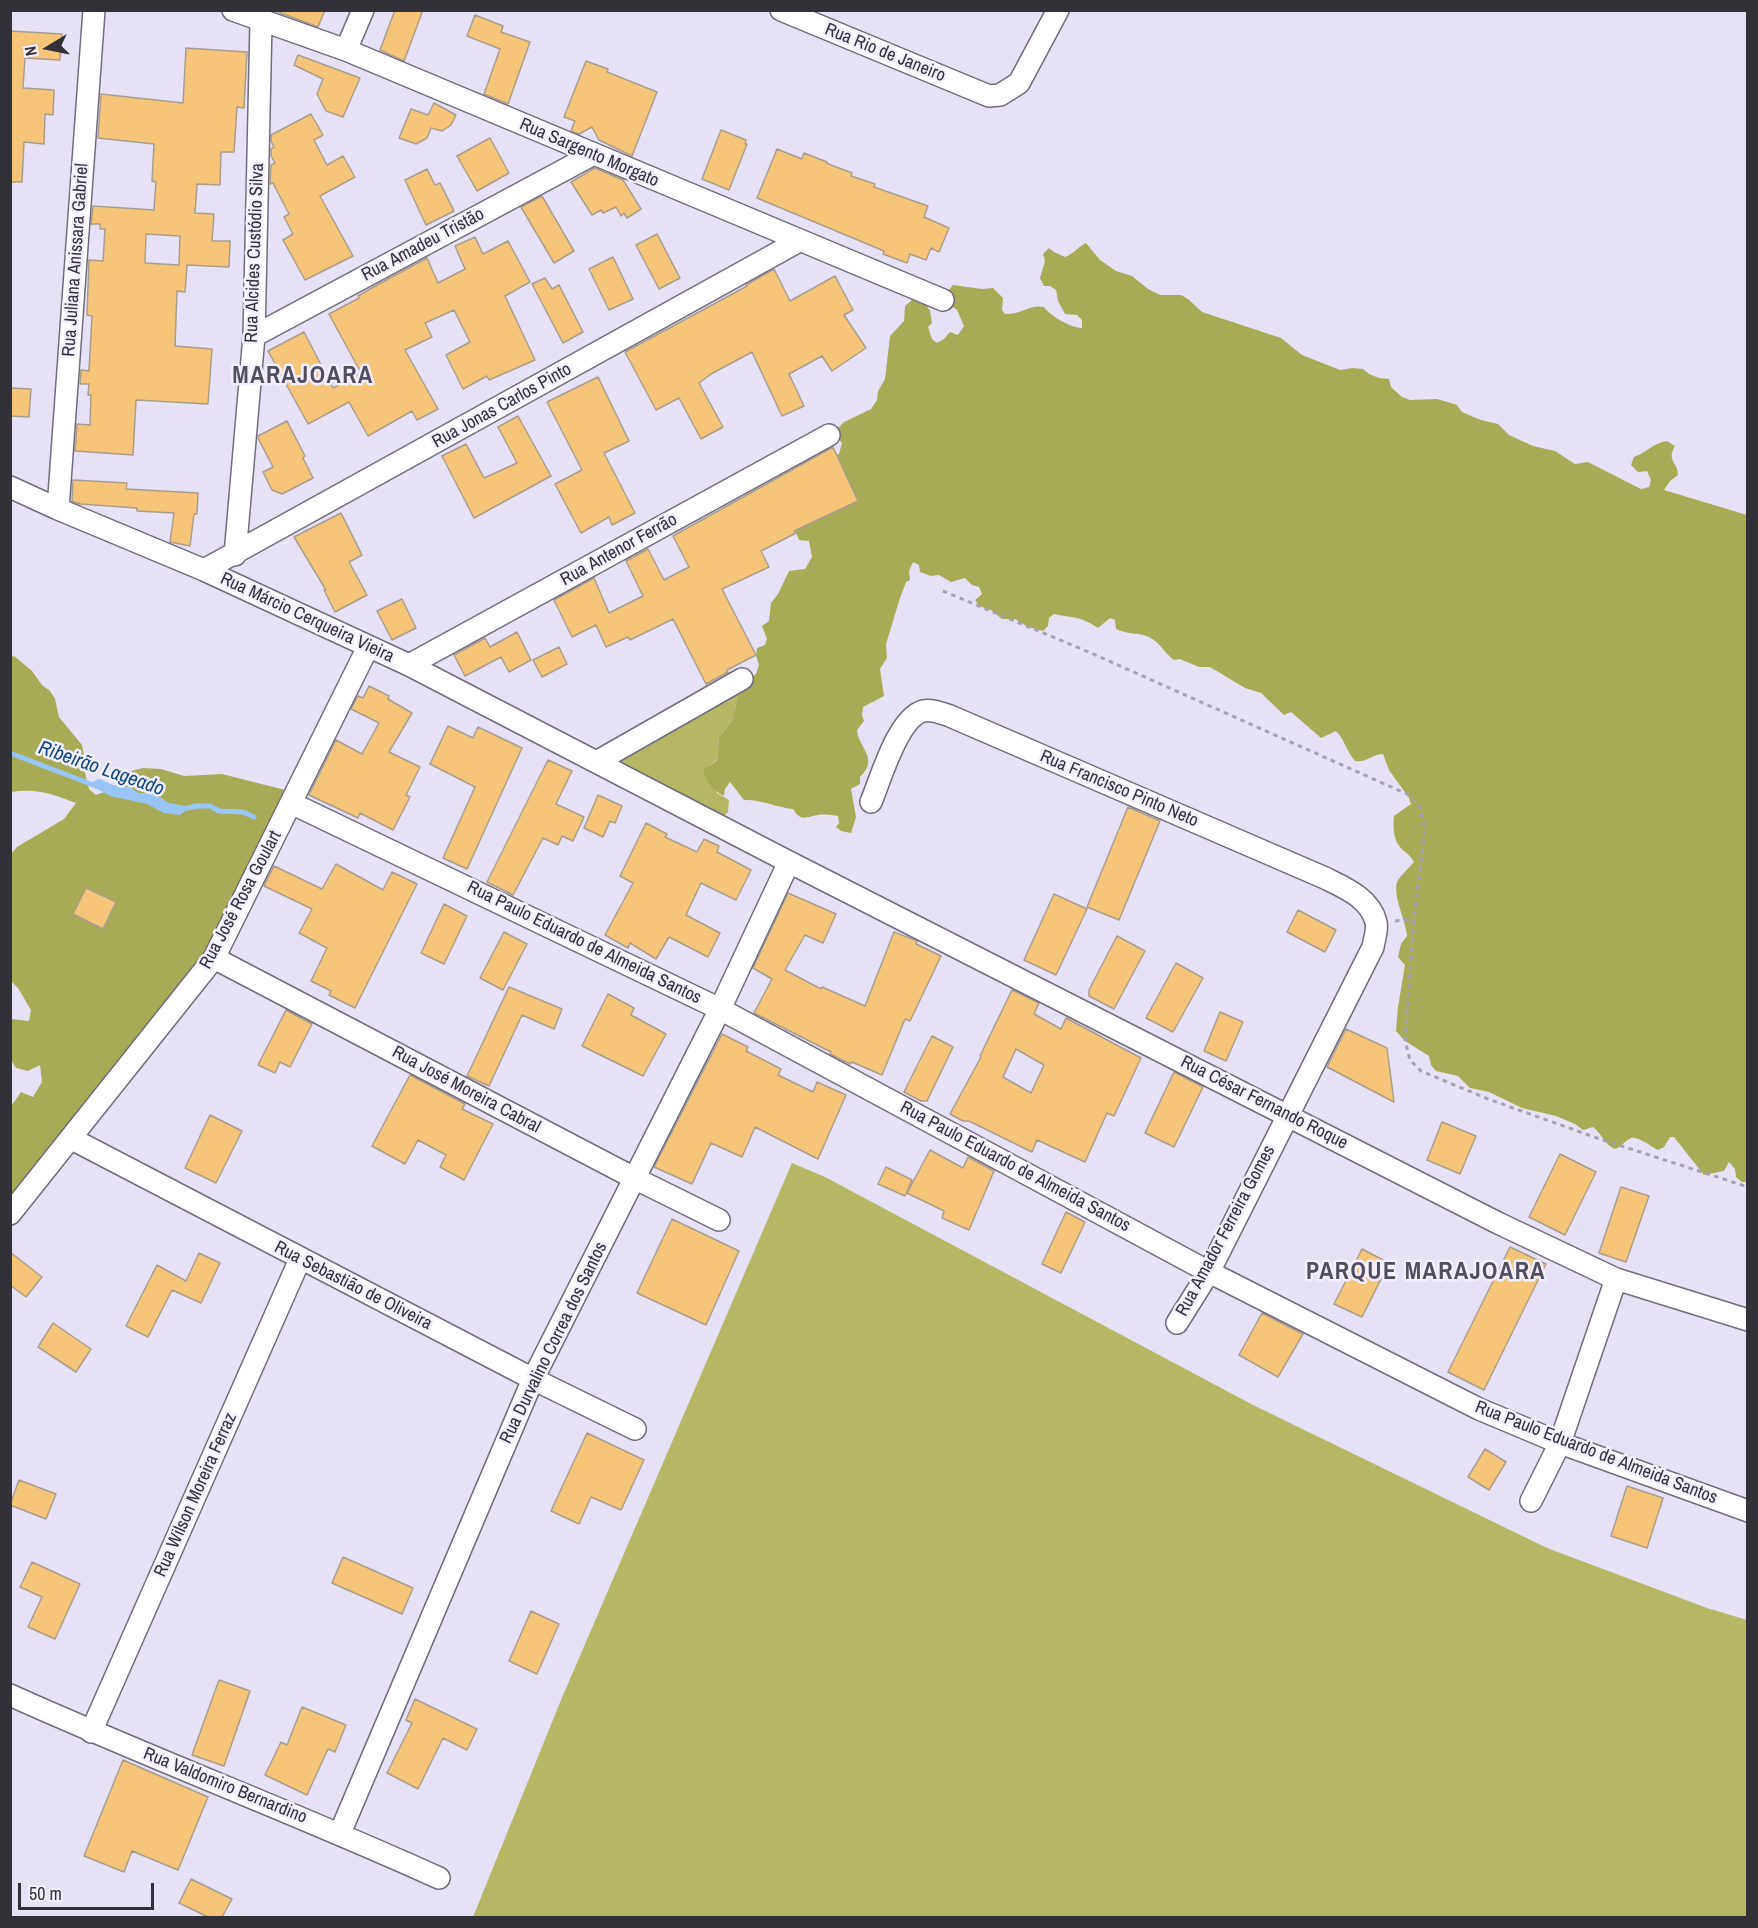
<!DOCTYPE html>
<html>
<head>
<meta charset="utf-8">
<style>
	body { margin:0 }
	#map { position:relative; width:1758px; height:1928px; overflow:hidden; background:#e6e1f4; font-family:"Archivo Narrow",sans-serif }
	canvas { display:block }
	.frame { position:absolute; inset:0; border:12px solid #333138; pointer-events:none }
	.north { position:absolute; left:18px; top:18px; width:60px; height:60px; -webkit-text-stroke:4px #f3effe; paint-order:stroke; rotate:260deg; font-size:16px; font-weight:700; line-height:24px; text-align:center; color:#333138 }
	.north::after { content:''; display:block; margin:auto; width:21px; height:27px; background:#333138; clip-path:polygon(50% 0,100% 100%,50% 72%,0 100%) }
	.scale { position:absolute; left:18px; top:1883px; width:136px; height:27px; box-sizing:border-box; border:3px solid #333138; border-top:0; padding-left:8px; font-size:18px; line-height:21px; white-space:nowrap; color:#333138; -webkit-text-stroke:4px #f3effe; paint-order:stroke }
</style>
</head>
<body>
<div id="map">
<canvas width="1758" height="1928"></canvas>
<div class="frame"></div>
<div class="north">N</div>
<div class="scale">50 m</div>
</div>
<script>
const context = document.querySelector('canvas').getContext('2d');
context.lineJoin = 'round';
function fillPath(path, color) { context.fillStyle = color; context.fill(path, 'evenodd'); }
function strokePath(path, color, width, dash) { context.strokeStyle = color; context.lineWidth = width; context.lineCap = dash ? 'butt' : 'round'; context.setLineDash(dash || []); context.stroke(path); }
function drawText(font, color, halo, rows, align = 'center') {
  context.font = font + ' "Archivo Narrow",sans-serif'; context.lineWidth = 5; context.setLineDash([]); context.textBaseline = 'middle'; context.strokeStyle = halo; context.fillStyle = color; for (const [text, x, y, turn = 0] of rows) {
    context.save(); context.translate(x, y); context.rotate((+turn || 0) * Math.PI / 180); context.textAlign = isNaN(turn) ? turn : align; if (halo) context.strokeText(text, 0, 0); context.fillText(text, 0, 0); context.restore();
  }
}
fillPath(new Path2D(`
	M740,686L732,721L719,737L717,759L710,766L717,793L729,800L728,812L723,817L598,761Z
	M792,1163L825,1177L1253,1405L1547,1548L1707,1608L1747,1620V1917H473L561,1700Z`), '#b5b764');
fillPath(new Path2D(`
	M1086,243L1100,260L1116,271L1132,276L1148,289L1160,295H1181L1188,299L1202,312L1281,338L1302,355L1340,370L1353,368L1363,369L1369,374L1379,378L1389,379L1391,387L1402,397L1410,400L1437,399L1457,405L1462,412L1481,420L1498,424L1509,435L1533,446L1555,451L1575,464L1588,462L1641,489L1649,487L1651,480L1647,471L1638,472L1631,465L1634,457C1648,452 1651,444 1667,441L1675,446C1666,461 1678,462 1678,475L1670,481L1664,490L1747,515V1182H1742L1736,1177L1735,1169L1729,1162L1724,1171L1704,1175L1674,1137H1670L1664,1147L1658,1150C1652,1147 1638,1136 1631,1138C1624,1141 1622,1147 1615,1149C1604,1144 1602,1134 1593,1127L1583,1130L1575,1124L1556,1116L1522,1108L1489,1092L1470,1088L1458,1076L1436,1071L1431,1065L1429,1056L1405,1041L1396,1031L1398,1007L1405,965L1398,957L1401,944L1407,936C1406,921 1391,892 1398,880C1402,874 1409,868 1414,862C1408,852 1405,853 1400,847C1393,839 1393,825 1394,816L1411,804L1409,798L1389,770L1383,754C1373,754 1366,763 1355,761C1346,751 1345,740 1336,731L1321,738L1291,712L1284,715L1261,693L1245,688L1210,667H1199L1180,659L1174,660C1164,653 1161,643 1149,637C1139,632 1127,635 1116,629L1115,620L1110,618L1098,628C1078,615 1076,619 1054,614L1049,618L1048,626L1043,631L1028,627L1015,619H1002L991,610L979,606L975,600L982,594L979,587L972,585L965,578L951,582L939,575L931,576L920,572L919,565L913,562L909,571L910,580L906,582L900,598L886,644L887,658L880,669L884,696L863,707L862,715L864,721L857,730C858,748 880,758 860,777V784L851,789L856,817L851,833L841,831L836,827L839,823L838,816C832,815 824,814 818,815C805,817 801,822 793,809C775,807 761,799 744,800L730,782L725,789L724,796C712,790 706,782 703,769L710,766L717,760L719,737L732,721L740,686L756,674L759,665L756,655L757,648L765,645L767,639L762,626L769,621L771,603L778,594L789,571L805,569L812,557L809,541L799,540L796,533L797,522L831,456L839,454L842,443L837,437V429L844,422L871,409L877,400L878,391L885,379L890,336L904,321L905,306L913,299L924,301L930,311L932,323L928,327L932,339L937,343L944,339L950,332L958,335L964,326L957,310L950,305L945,295L953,285L982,289L993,288L1003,298L1002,310L1005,314C1020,315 1030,304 1044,307C1050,316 1071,328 1082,328V320L1077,315L1065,314L1058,301L1056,290L1050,286H1044L1040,278L1045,261L1043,254L1049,248L1054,252L1065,257C1074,254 1077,247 1086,243Z
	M14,656L32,671L42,685L50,691L55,699L59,717L82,745L84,756V769L89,789L96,795L120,786L127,772L143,768L161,769L184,776L222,774L297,793L214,958L11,1198L12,1105L21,1092L33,1097L42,1082L40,1065L28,1071L16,1068L11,1060V1019L29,1021L31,1010L18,988L11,981V854L17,847L64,819L76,803C51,794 38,788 11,792L10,657Z`), '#a8ab56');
fillPath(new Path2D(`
	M100,779L113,785L129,787L139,793H154L169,803L190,807L180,815L164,813L147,804L110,796L90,785L96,780Z`), '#99c4f8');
strokePath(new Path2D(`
	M10,753L96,786
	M183,809L196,806H210L219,811L243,812L254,817`), '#99c4f8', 5);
const building = new Path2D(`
	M273,10H325L318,27Z
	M395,10H423L404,61L380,50Z
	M475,15L503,26L501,32L530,42L508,104L484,94L500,49L467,36Z
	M10,31L62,34L60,60L25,58L23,88L54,90L53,115L45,114L44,144L24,142L22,182H10Z
	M186,48L247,52L244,108L237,107L234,152H221L220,185L197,184L195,213L214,214L212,241H230L229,267L187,265L185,292L177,291L175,346L212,349L208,404L136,400L133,455L75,451L77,424L90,425L91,395H88L89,384H80L81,370L89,371L92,316L87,315L89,260L103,261L105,229H100V224H91L93,206L154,210L156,182L152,181L154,144L98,138L101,94L183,103ZM146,234L180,236L179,265L145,263Z
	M298,55L360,78L343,117L326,111L317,94L323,79L294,65Z
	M586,61L608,69L607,72L657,92L632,156L599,140L592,127L579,134L571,131L575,121L564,117Z
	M434,103L456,115L451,125L442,131L431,128L427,138L416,144L399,138L411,109L428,115Z
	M311,114L323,135L314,140L327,165L343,156L355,177L320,196L353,256L305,280L283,240L293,234L284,217L289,214L273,183L270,184L271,165L275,163L271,156V149L274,147L271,141V135Z
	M721,130L746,140L745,144H747L729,190L702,179Z
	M490,138L509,173L477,191L457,156Z
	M777,149L802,159L804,153L827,162L826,163L852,173L851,176L875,184L874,187L928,206L924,217L949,228L939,252L931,248L926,260L910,254L907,263L883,254L884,251L757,198Z
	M595,168L623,180L641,209L627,218L624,213L621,216L616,207L603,213L601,210L592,215L571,182Z
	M427,169L435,185L440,183L454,211L426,225L405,180Z
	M542,196L574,251L554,263L521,207Z
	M657,234L680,278L659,289L636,245Z
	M475,237L483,254L508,241L530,282L505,296L535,360L489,380L487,376L463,389L446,355L470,342L454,310L425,323L432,337L405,350L438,409L417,420L412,411L368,436L349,402L308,424L268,351L304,332L333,388L361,373L329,314L359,298L358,296L377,285L427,258L438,283L465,269L455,246Z
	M613,257L633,299L609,310L589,269Z
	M774,269L790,301L835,276L853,310L844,315L866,348L832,371L822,356L789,374L804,406L782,416L752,352L711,374L699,383L723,427L701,439L679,398L656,410L625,352L747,286L746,285Z
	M545,278L552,289L559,285L583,332L563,343L532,284Z
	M598,377L629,441L604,453L635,513L612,525L609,517L581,533L555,484L582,470L547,402Z
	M10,388L31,389L29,417L10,416Z
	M518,416L551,476L474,518L442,456L466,444L484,478L517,463L498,427Z
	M287,421L305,456L303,458L313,478L282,494L272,490L263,472L273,467L258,438V436Z
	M833,447L858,501L794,531L796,533L761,551L769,567L722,589L756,655L727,670L728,672L706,684L673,619L630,640L628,637L606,647L596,625L572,637L554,600L594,578L609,613L643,596L626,561L648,549L664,580L689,567L673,536Z
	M73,480L127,483L126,489L198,493L197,514H194L190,546L170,542L174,513L137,511V508L80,504L72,501Z
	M341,513L362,555L349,562L367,595L335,612L324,590H326L294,537Z
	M402,599L416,628L392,640L377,611Z
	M517,632L531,660L509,672L501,657L465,676L454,655L485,638L490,647Z
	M559,647L567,664L542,677L533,660Z
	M369,686L389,696L388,699L412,713L389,752L420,767L406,795L410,797L393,830L360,813L358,818L309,795L336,740L362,754L379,723L351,709L358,696L363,698Z
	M448,726L473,738L478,727L522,748L467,869L443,858L475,787L430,764Z
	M548,760L572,771L556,804L584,817L573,841L562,836L558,845L543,838L513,895L487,882Z
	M598,795L622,806L615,823L610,821L603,837L584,828Z
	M1128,807L1160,821L1119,920L1087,907Z
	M646,823L667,834L665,837L697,852L704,839L719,846L717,852L751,870L736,900L701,883L686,915L720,933L708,957L669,937L656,959L630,943L628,948L605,935L633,883L620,876Z
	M336,864L383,890L392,872L417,884L355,1008L329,995L331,991L311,981L327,948L299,933L312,909L264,886L274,866L322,889Z
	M86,888L116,902L103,929L73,914Z
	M788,893L836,914L823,943L805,935L785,970L821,989L822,987L865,1006L894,932L912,939L917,941L916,944L941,956L910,1021L905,1019L882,1075L852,1062L850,1064L830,1054L831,1052L754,1013L772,979L753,968Z
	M1054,894L1087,909L1056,975L1024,960Z
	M444,904L467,916L444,964L421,953Z
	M1298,910L1336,930L1325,952L1287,932Z
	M504,932L527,944L503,990L480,978Z
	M1117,936L1145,951L1114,1009L1089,996V990Z
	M1176,963L1203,978L1173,1032L1146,1018Z
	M509,987L562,1009L554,1029L522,1015L489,1086L467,1076Z
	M1012,990L1039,1003L1034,1014L1061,1029L1066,1018L1141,1058L1114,1116L1107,1113L1085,1162L1037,1140L1032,1152L969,1121H963L950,1114L981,1057L980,1056ZM1016,1049L1044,1065L1031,1093L1003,1077Z
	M608,994L634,1008L631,1015L666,1034L643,1076L582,1046Z
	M286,1010L312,1024L290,1067L280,1062L275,1073L258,1065Z
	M1220,1012L1243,1022L1226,1061L1204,1051Z
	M1346,1029L1387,1048L1394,1102L1327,1067Z
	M722,1034L748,1047L746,1051L781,1069L778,1075L813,1092L817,1082L846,1095L818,1159L755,1127L742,1157L711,1143L692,1184L654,1167Z
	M932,1036L953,1047L927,1101H921L904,1092Z
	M1174,1072L1203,1087L1174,1147L1145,1133Z
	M410,1075L465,1104L462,1109L493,1124L464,1180L440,1167L446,1155L418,1140L405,1164L372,1146Z
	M210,1115L242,1131L216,1183L185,1168Z
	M1442,1122L1476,1136L1460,1174L1427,1160Z
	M930,1150L963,1168L968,1157L994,1171L969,1230L942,1218L944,1211L907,1193Z
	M1560,1154L1596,1172L1565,1235L1529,1217Z
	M886,1167L912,1180L905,1196L878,1184Z
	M1621,1187L1649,1196L1626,1262L1599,1253Z
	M1066,1212L1085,1222L1061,1273L1042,1264Z
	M672,1219L739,1251L706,1325L637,1293Z
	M1510,1247L1546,1264L1484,1390L1448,1372Z
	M1362,1249L1389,1263L1362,1317L1334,1304Z
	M10,1252L42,1277L26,1297L10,1285Z
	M199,1253L220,1263L201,1303L172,1290L148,1337L126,1326L157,1265L186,1281Z
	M1262,1313L1303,1334L1278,1377L1239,1355Z
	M53,1323L91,1349L76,1372L38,1347Z
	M587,1433L644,1460L621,1510L591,1497L579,1524L551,1511Z
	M1485,1449L1506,1462L1489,1490L1468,1477Z
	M19,1480L56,1494L46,1519L10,1505Z
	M1627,1486L1663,1498L1647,1548L1611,1536Z
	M343,1557L413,1588L402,1614L332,1583Z
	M32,1562L80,1584L55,1639L28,1627L42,1597L20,1587Z
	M531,1611L559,1624L537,1674L509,1661Z
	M219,1680L250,1691L224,1766L192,1755Z
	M415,1699L477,1729L467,1750L443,1738L418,1789L387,1773L412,1723L406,1720Z
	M302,1707L346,1725L335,1752L328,1749L307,1795L265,1775L281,1742L287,1745Z
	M123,1760L208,1797L178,1870L132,1851L124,1872L84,1856Z
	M191,1879L232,1899L222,1917H208L179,1903Z`);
fillPath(building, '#f6c57a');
strokePath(building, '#a99e8d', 1.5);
const minor = new Path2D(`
	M233,10L346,50L943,300
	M781,10L989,96L1000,95L1019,83L1058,10
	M346,50L363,10
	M254,336L592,155
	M10,487L58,509L204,570L409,665L789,862L1498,1223L1616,1279L1748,1320
	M58,509L94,10
	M235,555L254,336L261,22
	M204,570L799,241
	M409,665L829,435
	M598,761L742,679
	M871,802C881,778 898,718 923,711C932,709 941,713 950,716L1325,878C1345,888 1370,898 1376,922C1378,929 1374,940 1373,947L1209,1272L1177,1323
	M291,803L720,1009L1209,1272L1479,1409L1560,1443L1748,1511
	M214,958L634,1178L719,1220
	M72,1139L533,1379L635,1429
	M10,1214L214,958L368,647
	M1531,1501L1560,1443L1616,1279
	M10,1695C152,1759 298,1814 439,1878
	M91,1732L300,1259
	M340,1833L533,1379L720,1009L789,862`);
strokePath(minor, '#716c7d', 24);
strokePath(new Path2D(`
	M943,591L1091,653L1407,794L1419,806L1425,828L1414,919L1405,1041L1410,1060L1421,1071L1488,1099L1597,1138L1748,1187
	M1395,921L1414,919`), '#a5a1af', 3, [4.5, 4.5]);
strokePath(minor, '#fff', 21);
drawText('18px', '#333138', '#f3effe', [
	["Rua Rio de Janeiro",885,53,22],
	["Rua Sargento Morgato",589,153,23],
	["Rua Amadeu Tristão",423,245,-28],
	["Rua Alcides Custódio Silva",255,253,-88],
	["Rua Juliana Anissara Gabriel",76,260,-86],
	["Rua Jonas Carlos Pinto",502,406,-29],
	["Rua Antenor Ferrão",619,550,-29],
	["Rua Márcio Cerqueira Vieira",307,618,25],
	["Rua Francisco Pinto Neto",1119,789,23],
	["Rua José Rosa Goulart",241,900,-62],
	["Rua Paulo Eduardo de Almeida Santos",584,943,26],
	["Rua José Moreira Cabral",466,1090,28],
	["Rua César Fernando Roque",1264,1103,27],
	["Rua Paulo Eduardo de Almeida Santos",1015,1167,28],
	["Rua Amador Ferreira Gomes",1226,1231,-62],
	["Rua Sebastião de Oliveira",353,1286,27],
	["Rua Durvalino Correa dos Santos",554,1343,-64],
	["Rua Paulo Eduardo de Almeida Santos",1596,1453,21],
	["Rua Wilson Moreira Ferraz",196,1495,-66],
	["Rua Valdomiro Bernardino",225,1786,22]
]);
drawText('italic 20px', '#0e467f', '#f3effe', [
	["Ribeirão Lageado",101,769,19]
]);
context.letterSpacing = '1.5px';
drawText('bold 24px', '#534e5e', '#f3effe', [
	["MARAJOARA",303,377],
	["PARQUE MARAJOARA",1426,1273]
]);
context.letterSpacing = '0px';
</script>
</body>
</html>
